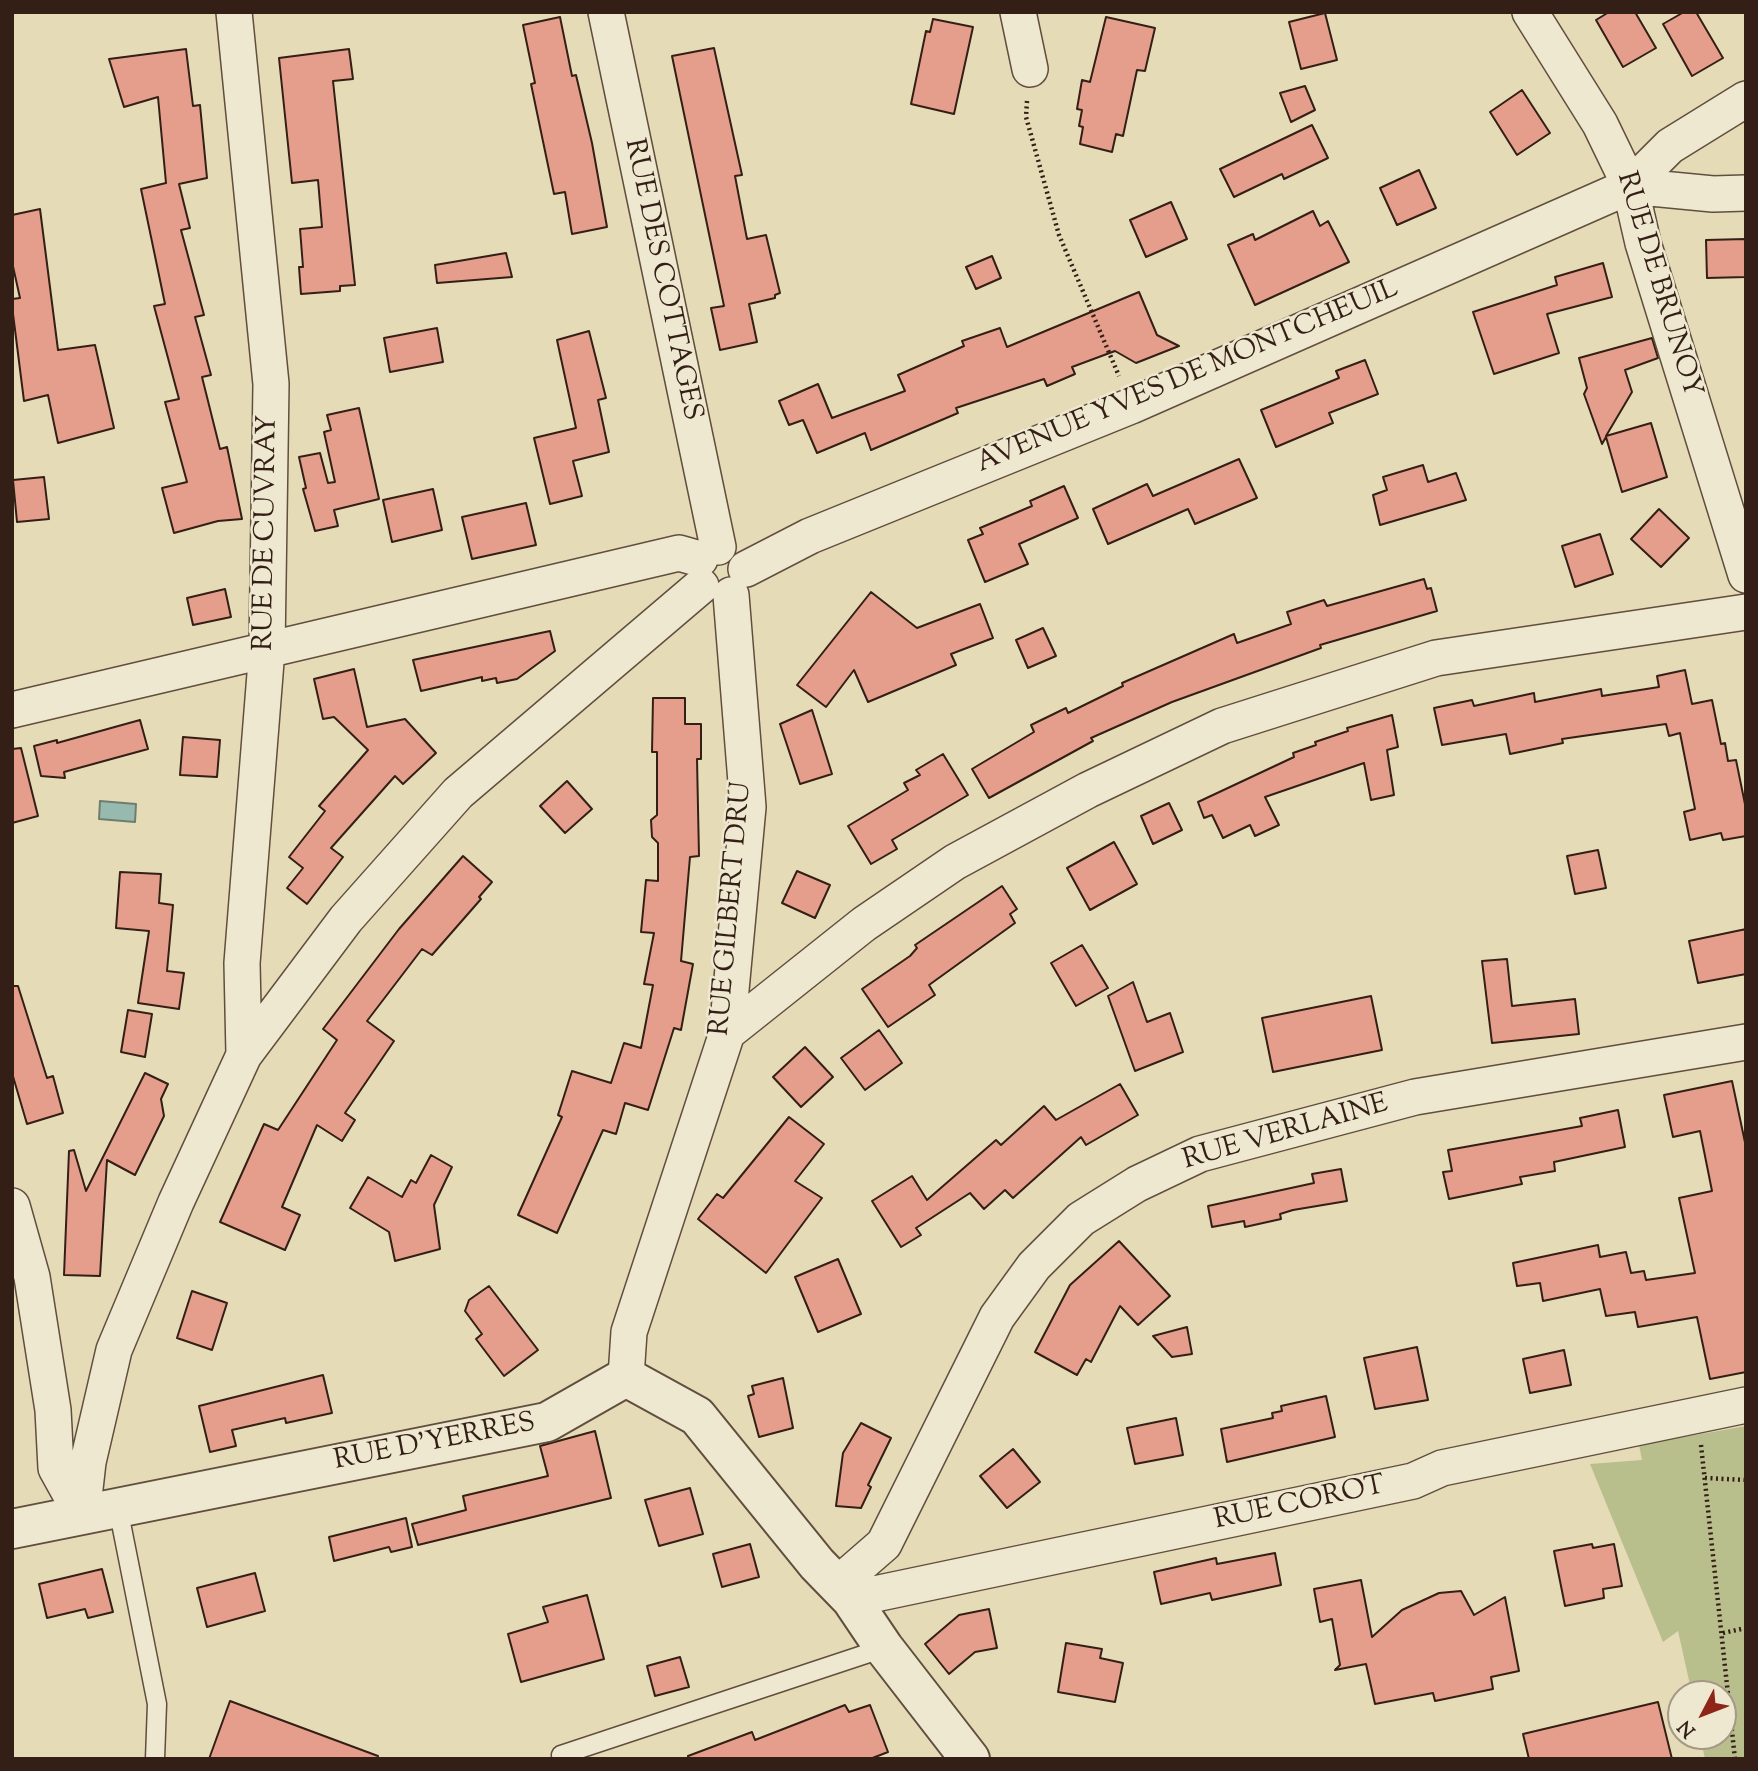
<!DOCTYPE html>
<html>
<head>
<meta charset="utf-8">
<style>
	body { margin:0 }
	#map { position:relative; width:1758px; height:1771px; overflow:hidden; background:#e6dbb7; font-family:"Sorts Mill Goudy",serif }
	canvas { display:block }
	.frame { position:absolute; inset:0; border:14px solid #341f16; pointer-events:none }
	.north { position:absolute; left:1667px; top:1680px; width:70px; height:70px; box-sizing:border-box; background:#efe8d0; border:2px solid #a49886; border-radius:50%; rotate:228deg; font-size:19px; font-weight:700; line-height:28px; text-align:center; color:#341f16 }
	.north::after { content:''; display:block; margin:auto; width:24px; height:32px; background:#8f2418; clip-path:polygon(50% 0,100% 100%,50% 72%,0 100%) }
</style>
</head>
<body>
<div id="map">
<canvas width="1758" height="1771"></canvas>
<div class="frame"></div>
<div class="north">N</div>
</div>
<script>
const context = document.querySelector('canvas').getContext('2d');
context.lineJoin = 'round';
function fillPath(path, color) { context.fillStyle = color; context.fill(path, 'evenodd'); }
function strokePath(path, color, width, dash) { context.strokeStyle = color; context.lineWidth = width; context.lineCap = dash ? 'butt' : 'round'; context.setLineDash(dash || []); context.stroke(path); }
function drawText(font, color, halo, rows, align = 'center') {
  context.font = font + ' "Sorts Mill Goudy",serif'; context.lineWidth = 5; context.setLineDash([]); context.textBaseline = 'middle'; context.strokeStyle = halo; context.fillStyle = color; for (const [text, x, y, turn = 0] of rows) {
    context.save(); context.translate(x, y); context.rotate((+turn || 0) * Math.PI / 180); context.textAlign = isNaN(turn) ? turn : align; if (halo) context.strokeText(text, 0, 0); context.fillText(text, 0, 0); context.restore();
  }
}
fillPath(new Path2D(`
	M1746,1426V1759H1705L1700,1736H1723V1694H1692L1678,1631L1663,1642L1590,1464L1642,1460L1639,1445Z`), '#b8bf8d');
const water = new Path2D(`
	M100,801L136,804L135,822L99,819Z`);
fillPath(water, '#96bbae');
strokePath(water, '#6f7d71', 2);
const building = new Path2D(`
	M1609,12H1635L1656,48L1623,67L1596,20Z
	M1684,12H1696L1723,58L1692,76L1663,24Z
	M1325,13L1337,60L1301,69L1289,22Z
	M560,17L572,76L576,75L592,143L607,227L572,234L565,192L554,194L531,84L535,83L523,25Z
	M1106,17L1155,28L1145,71L1137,70L1123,136L1116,134L1112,152L1080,144L1083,127L1079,126L1082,110L1077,109L1082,80L1090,82Z
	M933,19L973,27L954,114L911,104L926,31L930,32Z
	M714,48L742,175L735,176L747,239L766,235L780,293L775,295V298L749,304L757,342L720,350L711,308L724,306L672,56Z
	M186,49L193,106L200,105L207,178L179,184L190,228L181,230L204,315L195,317L211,375L202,377L220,449L227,447L242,519L218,521L174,533L162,488L187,482L165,402L179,399L154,306L165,304L141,189L166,183L158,97L124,107L109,59Z
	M349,49L353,79L333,81L355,285L340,286V291L301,294L299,267H303L300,229L322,227L318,180L292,183L279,58Z
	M1305,86L1315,110L1291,122L1280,93Z
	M1522,90L1550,133L1517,155L1490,112Z
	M1312,125L1328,158L1284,179L1282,174L1234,197L1220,169Z
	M1419,170L1436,208L1397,225L1380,188Z
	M1171,202L1187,239L1146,257L1130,220Z
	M40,209L58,350L95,345L114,428L58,443L48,395L24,401L12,306V299L20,298L12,262V215Z
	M1313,211L1320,226L1328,221L1349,262L1255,305L1228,245L1253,234L1255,240Z
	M1746,239V277L1707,278L1706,240Z
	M506,253L512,277L437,283L435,265Z
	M992,256L1001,278L976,289L966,267Z
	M1603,263L1612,297L1547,314L1559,353L1494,374L1473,312L1557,285L1555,277Z
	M1139,292L1157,335L1179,346L1136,363L1115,351L1072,367L1075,374L1047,386L1044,379L956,408L958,413L871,450L865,433L817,453L803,420L789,425L779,401L818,384L832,418L905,391L898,375L964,346L962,341L1000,328L1007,347Z
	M437,328L443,362L390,372L384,338Z
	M589,331L606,398L598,400L609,452L573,461L582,496L550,504L534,438L576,428L557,340Z
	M1652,338L1658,358L1625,370L1632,392L1606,436L1651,423L1667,477L1622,492L1606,437L1602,444L1584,394L1587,388L1579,358Z
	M1365,360L1378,394L1329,413L1333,423L1276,447L1261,410L1339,378L1336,371Z
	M359,408L379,499L334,510L338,526L315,531L303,489L306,488L299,457L320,453L328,483L335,482L324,432L331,430L327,415Z
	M1239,459L1257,498L1195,524L1188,509L1108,544L1093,509L1147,484L1153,496Z
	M1423,465L1428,482L1456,473L1466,500L1380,525L1373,495L1387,490L1383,477Z
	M44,477L49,519L17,522L13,480Z
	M1064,486L1078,518L1019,544L1028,564L985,582L968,540L983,534L980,528L1032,506L1030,501Z
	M433,489L442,530L392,542L383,500Z
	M526,503L536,545L472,559L462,517Z
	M1659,509L1689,538L1661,567L1631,539Z
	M1600,534L1613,574L1575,587L1562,546Z
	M1424,579L1427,589L1431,588L1437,611L1320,645L1321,648L1172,702L1091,738L1093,741L989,798L972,769L1034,732L1031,725L1066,708L1068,713L1123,686L1122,683L1234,634L1237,643L1291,624L1287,612L1324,600L1327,606Z
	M225,589L231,617L193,625L187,598Z
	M871,592L917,628L980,604L993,638L951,654L956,665L868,702L854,670L826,707L797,685Z
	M1043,628L1056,656L1028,668L1016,640Z
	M550,631L555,651L517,679L497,683L496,678L482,681V677L421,691L413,660Z
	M354,669L367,727L405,719L436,753L403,784L395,776L331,848L343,857L307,904L287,888L303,868L289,857L325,811L319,806L368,750L334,717L323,719L314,679Z
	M1685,670L1692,704L1712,700L1721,744L1725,743L1728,761L1736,760L1746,809V836L1723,840L1721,833L1690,840L1684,812L1695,809L1680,733L1669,736L1666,724L1562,739L1563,743L1510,754L1506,734L1442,745L1434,708L1472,700L1474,706L1534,693L1535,702L1601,689L1602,696L1659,687L1657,676Z
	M653,698H685V724H701V759H697L699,856L690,857L681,961L693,964L681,1030L674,1028L648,1110L625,1103L616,1134L603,1130L557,1233L518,1215L562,1117L558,1115L572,1071L611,1083L624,1043L641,1048L653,985L644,984L654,933L641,932L646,880L658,881V843L652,837L651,820L657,815V752H652Z
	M812,710L832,774L800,784L780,724Z
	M1392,715L1398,747L1387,750L1394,795L1371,800L1364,763L1265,797L1279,825L1255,836L1250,825L1223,838L1212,815L1204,818L1198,802L1294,757L1293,753L1316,745L1315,742L1348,731L1347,728Z
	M140,720L148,749L64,772L65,778L41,776L34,746L57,740V743Z
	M183,737L220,740L217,777L180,775Z
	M21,748L38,816L12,823V749Z
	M943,754L968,795L892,840L897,849L871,864L848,826L908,790L904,783L920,775L916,770Z
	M567,781L592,809L565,833L540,806Z
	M1169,803L1182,830L1153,844L1141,816Z
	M1114,842L1137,884L1090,910L1067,868Z
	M1598,850L1606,888L1575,894L1567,856Z
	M463,856L492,882L479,897L481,899L432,955L422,949L367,1021L394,1041L345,1113L355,1120L342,1141L317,1125L282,1207L300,1215L285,1250L220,1222L264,1124L278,1130L337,1040L323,1029L399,929Z
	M797,871L830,885L815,918L782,903Z
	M120,872L161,874L159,903L173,905L167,971L184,973L179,1009L138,1003L149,931L116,928Z
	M1002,886L1017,909L1010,914L1015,923L929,985L935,995L888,1027L862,989L910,956L917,948L915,945Z
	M1746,929V974L1698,983L1689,941Z
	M1082,945L1108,988L1076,1006L1051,963Z
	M1507,959L1512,1006L1575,999L1579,1034L1492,1043L1482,961Z
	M1133,982L1147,1022L1170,1013L1183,1052L1135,1071L1108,996Z
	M12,986H18L47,1078L53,1076L63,1113L27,1124L12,1073Z
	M1371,996L1382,1050L1273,1072L1262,1018Z
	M128,1010L152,1014L145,1057L121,1052Z
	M879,1030L902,1063L865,1090L841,1058Z
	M805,1047L833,1077L801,1107L773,1077Z
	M145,1073L168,1084L161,1099L164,1116L135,1175L107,1160L100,1276L64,1275L69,1151L74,1150L86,1191Z
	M1732,1081L1746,1147V1372L1710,1379L1697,1317L1638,1327L1635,1312L1606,1316L1600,1289L1543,1301L1540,1283L1517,1286L1513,1263L1598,1245L1600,1257L1626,1252L1631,1273L1644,1271L1646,1280L1695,1273L1679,1198L1712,1191L1700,1131L1673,1137L1664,1095Z
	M1120,1084L1138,1115L1086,1145L1081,1137L1013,1198L1005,1190L984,1209L970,1193L916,1228L921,1235L901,1247L872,1201L912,1176L927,1200L996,1140L1001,1145L1044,1106L1056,1120Z
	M1618,1110L1625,1147L1554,1162L1555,1171L1520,1177L1522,1184L1449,1199L1443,1172L1452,1171L1448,1150L1582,1126L1580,1118Z
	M789,1117L824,1144L795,1181L822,1198L766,1273L698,1219L717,1194L723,1198Z
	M431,1155L452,1167L434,1205L440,1249L395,1261L389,1232L350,1208L368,1177L402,1197L411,1180L416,1183Z
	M1341,1169L1347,1201L1293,1210L1280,1214L1281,1219L1245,1227L1244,1221L1212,1227L1208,1206L1314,1183L1312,1174Z
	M1119,1241L1170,1296L1138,1325L1120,1306L1091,1362L1086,1359L1077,1375L1035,1352L1070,1285Z
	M838,1259L861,1314L818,1332L795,1277Z
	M489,1286L538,1350L504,1376L476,1339L482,1334L465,1311L469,1300Z
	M192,1291L227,1303L212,1350L177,1338Z
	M1187,1327L1192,1354L1172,1357L1153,1336Z
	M1417,1347L1428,1400L1375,1409L1364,1358Z
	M1564,1350L1571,1385L1530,1393L1523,1359Z
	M323,1375L332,1413L286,1423L285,1418L232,1430L236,1446L210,1452L199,1406Z
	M783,1378L793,1428L759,1437L748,1396L754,1394L752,1386Z
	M1326,1396L1335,1437L1227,1462L1221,1429L1273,1418L1272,1413L1282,1411L1281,1406Z
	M1176,1418L1183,1455L1135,1464L1127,1428Z
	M861,1423L891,1438L868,1485L871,1487L861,1508L836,1506L843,1453Z
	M595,1431L611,1498L418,1545L412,1524L466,1510L463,1496L548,1476L540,1446Z
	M1013,1449L1040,1482L1007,1508L980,1476Z
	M690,1488L703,1534L659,1546L645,1500Z
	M406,1518L412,1547L391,1552L389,1547L334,1561L329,1537Z
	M750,1544L759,1577L722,1587L713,1554Z
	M1592,1544L1593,1548L1614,1544L1622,1586L1603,1589L1604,1598L1565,1606L1554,1551Z
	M1275,1553L1281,1585L1212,1600L1210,1593L1161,1604L1154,1572L1216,1558L1217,1564Z
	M102,1569L113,1612L88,1618L85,1609L47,1618L39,1584Z
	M255,1573L265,1611L207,1627L197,1588Z
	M1361,1580L1372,1637L1402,1610L1439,1593L1461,1591L1474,1615L1505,1597L1519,1671L1491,1677L1493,1689L1435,1701L1433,1693L1375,1704L1366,1664L1335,1670L1340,1665L1332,1619L1320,1622L1314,1589Z
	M587,1595L604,1659L521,1682L508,1634L548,1622L543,1607Z
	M989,1609L997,1648L975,1652L949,1674L925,1644L959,1615Z
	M1066,1643L1102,1649L1100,1658L1123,1663L1115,1702L1058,1692Z
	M680,1657L689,1687L655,1696L647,1666Z
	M230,1701L378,1756L377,1759H209Z
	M1658,1702L1672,1759H1529L1523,1734Z
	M845,1705L849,1712L870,1705L888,1752L870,1759H688V1756L752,1732L755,1740Z`);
fillPath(building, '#e59e8b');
strokePath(building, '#341f16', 2);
const service = new Path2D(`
	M118,1508L157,1704L155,1759
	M563,1759L561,1755L884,1648`);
const minor = new Path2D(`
	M234,12L271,384L267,649L242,963L244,1055
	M606,12L718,547
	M1018,12L1030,69
	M1530,12L1600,124L1630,186L1643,243L1746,575
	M1630,186L1713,194L1746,193
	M746,569L810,536L1131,406L1630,186L1670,146L1746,99
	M12,710L679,553L700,559
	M727,1033L864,924L955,862L1088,790L1222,726L1436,658L1746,612
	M1746,1042L1415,1097L1200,1154L1137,1184L1081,1219L1034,1266L997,1317L884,1544L846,1577L851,1599L1413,1481L1442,1468L1746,1405
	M12,1206L32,1277L53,1410L56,1468L82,1515
	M626,1377L629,1332L727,1033L748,807L731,595
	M82,1515L88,1462L114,1350L176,1202L244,1055L346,919L458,793L701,586`);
const tertiary = new Path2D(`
	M12,1529L547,1422L626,1377L697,1416L817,1564L851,1599L884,1648L970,1759`);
strokePath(service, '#604e3e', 21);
strokePath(minor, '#604e3e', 38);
strokePath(tertiary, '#604e3e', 42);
strokePath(new Path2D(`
	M1027,101L1026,117L1059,235L1119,376
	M1701,1445L1735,1759
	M1705,1478L1746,1480
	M1723,1633L1746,1628`), '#341f16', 4.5, [2, 3.5]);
strokePath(service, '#efe8d0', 18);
strokePath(minor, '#efe8d0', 35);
strokePath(tertiary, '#efe8d0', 38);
drawText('28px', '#341f16', '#efe8d0', [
	["RUE DES COTTAGES",661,280,78],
	["RUE DE BRUNOY",1657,285,73],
	["AVENUE YVES DE MONTCHEUIL",1188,378,-23],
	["RUE DE CUVRAY",268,533,-89],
	["RUE GILBERT DRU",733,909,-85],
	["RUE VERLAINE",1286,1134,-16],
	["RUE D'YERRES",435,1444,-11],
	["RUE COROT",1300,1505,-12]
]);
</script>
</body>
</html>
